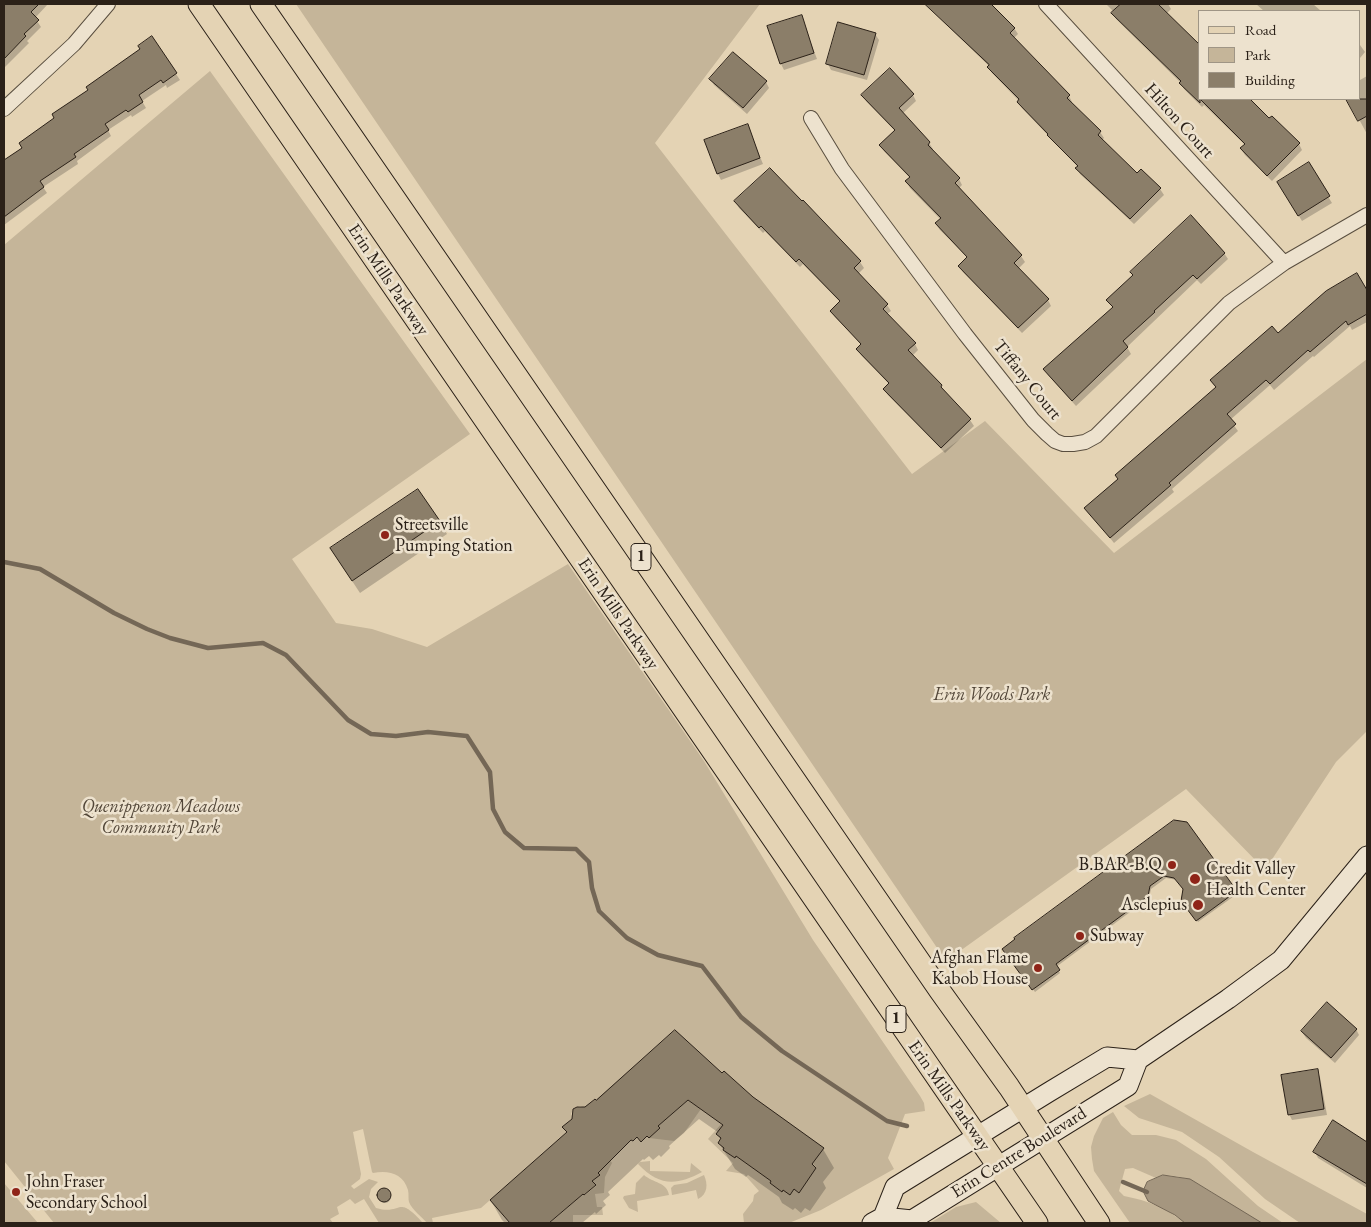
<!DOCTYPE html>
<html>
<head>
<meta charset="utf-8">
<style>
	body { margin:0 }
	#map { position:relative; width:1371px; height:1227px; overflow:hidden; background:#e4d3b4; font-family:"EB Garamond",serif }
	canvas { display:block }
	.frame { position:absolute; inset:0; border:5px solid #2b2118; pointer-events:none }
	.legend { position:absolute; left:1198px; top:10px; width:162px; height:90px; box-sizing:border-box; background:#ede2ce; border:1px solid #9f9585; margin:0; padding:6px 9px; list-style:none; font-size:15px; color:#2b2118 }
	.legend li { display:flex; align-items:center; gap:10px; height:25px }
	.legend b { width:25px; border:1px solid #9f9585 }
</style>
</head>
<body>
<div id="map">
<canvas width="1371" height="1227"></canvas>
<div class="frame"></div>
<ul class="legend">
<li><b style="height:6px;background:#e4d3b4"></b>Road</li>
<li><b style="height:14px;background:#c5b599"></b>Park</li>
<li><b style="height:14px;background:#8b7e69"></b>Building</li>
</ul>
</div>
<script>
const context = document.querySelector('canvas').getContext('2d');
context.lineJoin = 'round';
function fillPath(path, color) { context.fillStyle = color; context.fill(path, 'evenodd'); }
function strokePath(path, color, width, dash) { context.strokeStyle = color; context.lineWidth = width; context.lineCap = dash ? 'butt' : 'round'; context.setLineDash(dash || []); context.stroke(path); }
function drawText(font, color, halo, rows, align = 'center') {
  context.font = font + ' "EB Garamond",serif'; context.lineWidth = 5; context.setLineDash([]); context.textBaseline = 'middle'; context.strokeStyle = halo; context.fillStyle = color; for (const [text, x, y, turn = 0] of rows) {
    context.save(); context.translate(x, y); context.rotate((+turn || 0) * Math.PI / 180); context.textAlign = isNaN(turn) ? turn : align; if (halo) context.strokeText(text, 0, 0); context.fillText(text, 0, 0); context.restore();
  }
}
fillPath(new Path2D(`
	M296,4H760L655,143L912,474L985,421L1114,553L1367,359V731L1336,762L1265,870L1186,789L946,961Z
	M210,71L470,434L292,559L336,623L372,629L427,647L568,564L704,761L813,940L920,1096L924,1103L925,1111L905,1114L888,1158L894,1169L821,1210L789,1223H744L743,1214L753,1201L754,1195L759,1191L744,1174L726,1171L733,1163L708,1139L721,1124L723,1126L721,1138L718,1143L724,1148L723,1150L735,1158L736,1156L771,1181L770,1183L781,1192L783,1190L794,1189L798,1192L816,1167L753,1097L724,1071L722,1073L675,1031L596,1100L594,1099L585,1108L580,1106L573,1109L571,1114L573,1118L563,1127L567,1132L481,1208L432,1218L433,1223H427C422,1217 412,1210 409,1202C408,1199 409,1194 408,1190C403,1173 388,1170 373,1173L372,1172L363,1129L353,1132L361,1174L360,1179L351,1186L354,1189L369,1179L378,1182L371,1189L369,1197L376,1208C403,1216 396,1193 423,1223H379L364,1199L355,1204L350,1199L337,1207L339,1214L330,1219L333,1223H54L4,1161V245Z
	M1150,1094L1253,1152L1367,1214V1223H1300L1265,1199L1219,1157L1182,1132L1139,1118L1124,1106Z
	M688,1100L701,1109L684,1133L674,1141L649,1138L660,1128L658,1126Z
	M1113,1112L1121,1125L1132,1135H1156L1176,1140L1206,1159L1258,1206L1283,1223C1276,1223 1266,1225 1260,1222C1231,1210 1188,1164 1156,1178L1133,1168L1125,1169L1119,1191L1124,1196C1149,1201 1164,1207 1185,1223H1130L1094,1171L1092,1159L1091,1147L1094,1136L1103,1118Z
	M610,1160L612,1163L605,1177L604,1193L595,1194L597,1207H602L603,1215H573V1223H553L551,1222L583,1194L585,1195L596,1186L592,1181L600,1175L593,1167Z
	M650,1161V1171L690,1172L691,1163L702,1172C676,1186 659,1186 638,1164L640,1162Z
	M644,1175C653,1183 667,1182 669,1195L637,1201L638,1212L629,1208L623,1198L624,1196L635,1194L636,1183Z
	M704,1175C708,1184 708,1194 698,1199L696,1190L672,1195L671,1188L674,1185L687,1183Z
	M4,1183L38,1223H4Z
	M976,1202L1001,1223H930L956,1207Z`), '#c5b599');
const water = new Path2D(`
	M1163,1175L1190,1179L1262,1223H1185L1175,1215L1148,1201L1143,1191L1147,1182Z`);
fillPath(water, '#a5967f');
strokePath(water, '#746756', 1);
fillPath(new Path2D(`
	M4,4H48L35,18L41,27L27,41L29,43L4,68Z
	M927,4H989L1014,28L1018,34L1013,39L1069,96L1072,102L1071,104L1100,132L1104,138L1102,140L1137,175L1141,171L1160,189L1164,195L1134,224L1080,174L1077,168L1078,167L1022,108L1018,102L1019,101L992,73L988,67L989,66L930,9Z
	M1106,4H1168L1171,9L1166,14L1200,99H1248L1270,120L1299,144L1302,150L1272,181L1245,155L1241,149L1245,145L1204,105L1202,107L1184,89L1180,82L1116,19L1113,13L1114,12Z
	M1256,4H1313L1321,11H1264Z
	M801,17L817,59L784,70L781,64Z
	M875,34L879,40L867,80L831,70L828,64Z
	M152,38L180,80L167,88L166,85L142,101L146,108L132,117L131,115L108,130L111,136L77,161L78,164L43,187L47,193L4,225V168L6,166L4,162L24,149L55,118L141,50Z
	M1360,45L1365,52L1360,58Z
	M1367,76V134L1348,99H1360V80Z
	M711,79L766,82L769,88L747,114L714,85Z
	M863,95H913L916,101L902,114L929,143L933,149L931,150L959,179L962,185L959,188L1021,256L1025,262L1018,269L1048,300L1051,306L1022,333L963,272L959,266L968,258L940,230L936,224L941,220L910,188L907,182L910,178L884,151L880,145L895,131L866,101Z
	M747,125L763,164L721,180L718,174Z
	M1308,164L1332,203L1302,221L1278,182Z
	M736,202H803L860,262L864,268L858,274L887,305L891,311L887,314L915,344L918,350L912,356L941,386L944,393L970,420L974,426L945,453L888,395L884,389L889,384L861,355L858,349L862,345L835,317L831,311L840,302L803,264L800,267L765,231L763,233L739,208Z
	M1224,253L1228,259L1201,284L1197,280L1127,347L1131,354L1076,406L1048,375L1045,369L1113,308L1108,300L1134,276L1131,272Z
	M1357,275L1367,293V322L1352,330L1350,326L1314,357L1313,356L1274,390L1270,385L1230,420L1238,431L1172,489L1174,492L1114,543L1086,508L1216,388L1211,381L1278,334Z
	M418,490L447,534L360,593L331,549Z
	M1174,821L1237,894L1198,922L1185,903L1184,890L1177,880L1166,878L1151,889L1149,898L1056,967L1060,973L1035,992L1005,952Z
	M1366,977H1367V1001Z
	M1356,1029L1359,1035L1335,1063L1306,1038L1302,1032Z
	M1317,1071L1320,1077L1327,1115L1292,1120L1289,1114Z
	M722,1075L823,1149L834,1168L823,1182L826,1188L810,1211L805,1208L801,1213L795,1208L793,1210L782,1203L779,1197L748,1175L746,1177L735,1169L719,1143L721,1140L718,1135L719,1133L699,1119L669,1146L670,1148L661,1157L659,1155L653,1160L649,1156L644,1160L643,1159L608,1192L610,1195L603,1201L606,1205L596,1214L595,1212L582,1223H505L502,1220L491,1201L568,1134L564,1127L586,1108Z
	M1333,1122L1367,1143V1188L1318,1158L1315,1152Z
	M379 1197a6 6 0 1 1 12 0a6 6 0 1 1-12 0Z`), '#0003');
strokePath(new Path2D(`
	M4,562L40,569L114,613L147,629L170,638L208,648L263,643L286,655L348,720L371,734L396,736L428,732L467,736L490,772L493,809L505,832L524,848L576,849L589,862L592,888L599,911L627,938L658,955L702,966L741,1017L782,1051L887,1121L907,1126
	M1123,1182L1147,1192`), '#746756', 4.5);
const building = new Path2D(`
	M4,4H39L31,12L39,20L24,34L26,36L4,59Z
	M925,4H991L1015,28L1010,33L1070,95L1067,98L1101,131L1098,135L1137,173L1141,169L1161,188L1130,219L1075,168L1078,166L1047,135L1048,134L1017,102L1019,99L987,67L989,65Z
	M1121,4H1158L1200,45V99H1250L1269,118L1272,116L1300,143L1267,176L1240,148L1245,144L1200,99V103L1179,83L1181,81L1111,13Z
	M802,15L814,53L780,64L767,26Z
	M838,22L876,33L864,75L826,64Z
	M152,36L177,73L163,83L161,80L139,95L143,102L128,112L126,110L105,124L109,130L74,154L76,157L40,181L44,187L4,217V160L22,148L19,143L54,118L52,114L88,90L86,87L140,49L138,46Z
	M733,52L767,81L743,108L709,79Z
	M890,68L914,94L899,108L930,142L928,145L960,178L955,183L1022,255L1014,263L1049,299L1018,328L958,266L967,257L935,223L941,218L905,181L910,177L879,145L895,130L861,95Z
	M1346,99H1367V116L1358,121Z
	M748,124L760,158L717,174L704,140Z
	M1309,162L1330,196L1298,216L1277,182Z
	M770,168L802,201L803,200L861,261L854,268L888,304L883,309L916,343L908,350L942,385L941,387L971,419L941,448L883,389L889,383L856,349L861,344L830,311L840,301L799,259L796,262L761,226L759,228L734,201Z
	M1191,215L1225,253L1197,279L1193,275L1154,311L1155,312L1123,341L1128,347L1072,401L1043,369L1113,307L1106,300L1133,275L1130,272Z
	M1357,273L1367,290V314L1348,325L1346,321L1310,352L1308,350L1270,384L1266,380L1227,414L1236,424L1169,483L1171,485L1110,538L1084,508L1118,479L1115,475L1216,387L1210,380L1272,326L1278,333L1326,291Z
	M418,489L440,521L352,581L330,548Z
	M1174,820L1187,822L1237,891L1196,921L1181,901L1183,889L1174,878L1164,876L1150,886L1148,896L1056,964L1060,970L1032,990L1002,949L1015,939L1014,938Z
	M1327,1002L1357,1029L1331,1058L1301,1031Z
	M675,1030L722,1073L724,1071L753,1097L824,1148L812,1164L816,1168L799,1193L794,1189L790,1195L783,1190L782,1192L770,1183L771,1181L736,1156L735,1158L723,1150L724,1148L718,1143L721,1138L716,1134L723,1125L688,1100L658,1126L660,1128L649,1138L647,1136L641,1142L637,1137L633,1141L631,1140L598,1173L600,1175L592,1181L596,1185L584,1195L583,1194L549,1223H510L490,1200L567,1132L562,1127L572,1119L573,1109L577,1107H585L595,1099L596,1100Z
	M1318,1069L1324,1109L1288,1115L1281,1075Z
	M1333,1120L1367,1142V1184L1313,1152Z
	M377 1195a7 7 0 1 1 14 0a7 7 0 1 1-14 0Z`);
fillPath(building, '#8b7e69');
strokePath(building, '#2b2118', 1);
const street = new Path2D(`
	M1046,4L1284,263
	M4,109L74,44L108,4
	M811,118L842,169L965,334L1033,420L1047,434L1055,441L1063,444H1073L1085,442L1096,436L1229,303L1284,263L1367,215`);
const secondary = new Path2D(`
	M883,1217L895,1187L1049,1092L1107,1057L1138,1060
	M872,1223L883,1217L912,1220L1128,1086L1138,1060L1228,999L1281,960L1367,856`);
const primary = new Path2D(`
	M199,4L1037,1223
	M261,4L940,991L1009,1087L1099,1223`);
strokePath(street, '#594e3f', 16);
strokePath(secondary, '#2b2118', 21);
strokePath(primary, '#2b2118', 23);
strokePath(street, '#ede2ce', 14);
strokePath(secondary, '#ede2ce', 19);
strokePath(primary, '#e4d3b4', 21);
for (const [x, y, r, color] of [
	[385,535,5,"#8f2418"],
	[1172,865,5,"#8f2418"],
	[1195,879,6,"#8f2418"],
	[1198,905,6,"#8f2418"],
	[1080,936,5,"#8f2418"],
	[1038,968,5,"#8f2418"],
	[16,1192,5,"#8f2418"]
]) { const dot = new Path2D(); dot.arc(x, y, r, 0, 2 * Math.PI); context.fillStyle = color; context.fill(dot); strokePath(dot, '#ede2ce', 2); }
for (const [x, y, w] of [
	[641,557,20],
	[896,1019,20]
]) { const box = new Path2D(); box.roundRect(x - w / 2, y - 13.5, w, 27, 4); context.fillStyle = '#ede2ce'; context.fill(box); strokePath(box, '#2b2118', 1); }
drawText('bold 16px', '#2b2118', null, [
	["1",641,557],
	["1",896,1019]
]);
drawText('18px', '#2b2118', '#ede2ce', [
	["Hilton Court",1179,121,48],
	["Erin Mills Parkway",388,280,56],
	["Tiffany Court",1027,380,51],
	["Erin Mills Parkway",618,614,56],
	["Erin Mills Parkway",949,1096,55],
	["Erin Centre Boulevard",1019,1153,-32]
]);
drawText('18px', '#2b2118', '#ede2ce', [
	["Streetsville",395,525],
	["Pumping Station",395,546],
	["B.BAR-B.Q",1162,865,"right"],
	["Credit Valley",1206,869],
	["Health Center",1206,890],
	["Asclepius",1187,905,"right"],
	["Subway",1090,936],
	["Afghan Flame",1028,958,"right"],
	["Kabob House",1028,979,"right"],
	["John Fraser",26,1182],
	["Secondary School",26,1203]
], 'left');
drawText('italic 18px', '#524638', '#ede2ce', [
	["Erin Woods Park",992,695],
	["Quenippenon Meadows",161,807],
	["Community Park",161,828]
]);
</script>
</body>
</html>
